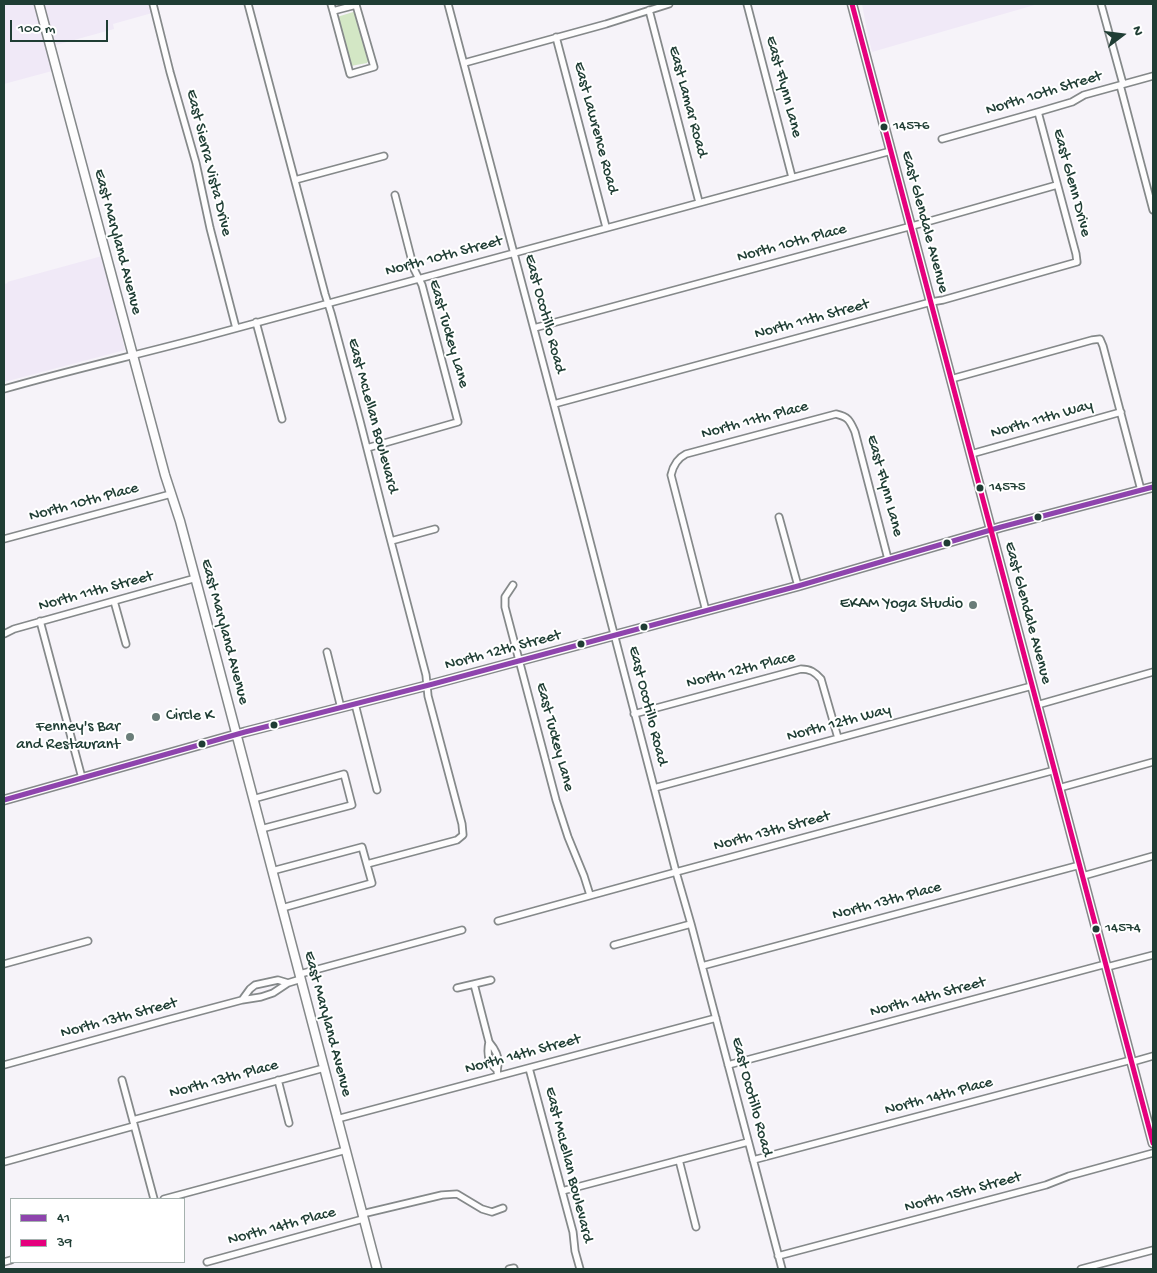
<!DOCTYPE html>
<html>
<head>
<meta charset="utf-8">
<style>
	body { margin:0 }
	#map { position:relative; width:1157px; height:1273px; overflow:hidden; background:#f6f3f9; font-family:"Gochi Hand",sans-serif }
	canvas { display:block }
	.frame { position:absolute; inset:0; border:5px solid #1f3d34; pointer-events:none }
	.legend { position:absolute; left:10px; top:1198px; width:175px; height:65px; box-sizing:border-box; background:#fff; border:1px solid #a5b1ae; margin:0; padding:6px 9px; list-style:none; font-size:15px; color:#1f3d34 }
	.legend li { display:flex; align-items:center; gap:10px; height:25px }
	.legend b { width:25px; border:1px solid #a5b1ae }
	.north { position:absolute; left:1097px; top:10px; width:50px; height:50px; -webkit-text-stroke:4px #fff; paint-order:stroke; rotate:75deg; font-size:14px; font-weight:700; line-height:20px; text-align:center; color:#1f3d34 }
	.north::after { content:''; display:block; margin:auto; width:18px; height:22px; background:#1f3d34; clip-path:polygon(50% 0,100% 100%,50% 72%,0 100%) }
	.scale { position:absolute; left:10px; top:20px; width:98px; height:22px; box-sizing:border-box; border:2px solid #1f3d34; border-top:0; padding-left:6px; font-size:15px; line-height:18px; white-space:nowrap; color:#1f3d34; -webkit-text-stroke:4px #fff; paint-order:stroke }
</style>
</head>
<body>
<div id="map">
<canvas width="1157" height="1273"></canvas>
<div class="frame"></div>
<ul class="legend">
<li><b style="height:6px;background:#8e44ad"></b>41</li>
<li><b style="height:6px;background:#e5007d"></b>39</li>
</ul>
<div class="north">N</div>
<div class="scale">100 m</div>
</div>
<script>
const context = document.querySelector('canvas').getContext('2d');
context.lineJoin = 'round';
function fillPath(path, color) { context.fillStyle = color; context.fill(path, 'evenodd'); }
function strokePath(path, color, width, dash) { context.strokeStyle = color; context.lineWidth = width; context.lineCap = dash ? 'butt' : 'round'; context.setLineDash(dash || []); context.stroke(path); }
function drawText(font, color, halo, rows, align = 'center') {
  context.font = font + ' "Gochi Hand",sans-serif'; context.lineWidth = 4; context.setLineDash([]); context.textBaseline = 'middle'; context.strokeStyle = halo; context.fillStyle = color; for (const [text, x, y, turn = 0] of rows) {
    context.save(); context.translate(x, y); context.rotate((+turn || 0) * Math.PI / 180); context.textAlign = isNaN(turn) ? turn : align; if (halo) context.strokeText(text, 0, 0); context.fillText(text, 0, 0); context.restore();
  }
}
fillPath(new Path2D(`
	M4,4H34L52,71L4,84Z
	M44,4H149L152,13L113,24L114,29L56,45Z
	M862,4H1038L872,52L867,31Z
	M102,256L125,350L4,382V284L8,283L7,282Z`), '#f0e9f7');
fillPath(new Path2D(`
	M353,12H356L369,60L367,63L351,66H350L337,17Z`), '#d3e7c5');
const street = new Path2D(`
	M153,4L170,72L196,163L210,228L236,328
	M248,4L325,294L331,313L360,421L384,515L426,675L428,696L462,824L463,835L457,840L367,864
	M331,4L333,11L350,74L374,67L356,5L333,11
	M448,4L581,507L676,872L691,924L782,1269
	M747,4L792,177
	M1101,4L1123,84
	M649,10L699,202
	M556,37L606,227
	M464,63L606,24L669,4
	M1120,85L1153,210
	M942,139L1038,112L1072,102L1084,95L1153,76
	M295,180L384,156
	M256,322L282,419
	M534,328L923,223L1057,185
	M951,379L1092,340L1100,339L1103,346L1141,490
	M4,389C70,370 137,355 204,337L891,151
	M554,404L931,302L943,300L1077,262L1076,254L1038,112
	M367,448L458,422L422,285L414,269L395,195
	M971,454L1121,412
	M779,517L798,586
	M4,539L171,494
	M391,541L435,529
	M513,585L505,597V607L556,800L568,837L584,876L590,895
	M114,601L126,644
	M706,611L671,475C673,466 678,458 686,454L836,414C849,417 850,421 855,432L888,559
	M40,621L82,778
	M4,634L14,629L196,578
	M327,652L341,708
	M355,704L377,790
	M1037,705L1153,672
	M634,714L801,669C810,669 815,672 821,679L838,738
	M654,788L1032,686
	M1059,788L1153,762
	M253,799L344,774L352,805L261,829
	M272,871L362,847L372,883L282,908
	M1083,876L1153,856
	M498,921L676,872L1055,770
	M614,945L691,924
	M4,964L88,941
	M702,966L1080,865
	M1107,967L1153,955
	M300,974L462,930
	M457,988L474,984
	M242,1000L250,989L255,985L278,980L288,983
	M489,1042L474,984L491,980
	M1132,1062L1153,1056
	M4,1065L167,1020L242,1000L261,997L273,993L288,983L301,979
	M728,1065L1106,964
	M529,1068L573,1232L575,1251L580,1269
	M496,1069C487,1062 487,1052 489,1042C494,1048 499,1055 498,1063C498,1069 496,1069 498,1076
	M122,1080L154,1199
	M278,1080L289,1123
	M337,1119L716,1018
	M133,1120L324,1068
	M679,1160L696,1227
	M753,1160L1131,1060
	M4,1162L134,1126
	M562,1191L748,1142
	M164,1199L346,1150
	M362,1214L442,1195L457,1194L482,1209L492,1212L503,1208
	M778,1256L1046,1185L1069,1176L1153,1153
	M4,1262L11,1260
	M207,1262L363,1219
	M509,1269L514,1268
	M1081,1269L1153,1250`);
const secondary = new Path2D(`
	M39,4L165,475L180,521L199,592L377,1269
	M852,4L1153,1143
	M4,800L245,732L433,684L798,586L1001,527L1153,487`);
strokePath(street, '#85898a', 9);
strokePath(secondary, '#85898a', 11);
strokePath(street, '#fefdfe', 5.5);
strokePath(secondary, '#fefdfe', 8);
strokePath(new Path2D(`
	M4,800L245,732L433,684L798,586L1001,527L1153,487`), '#8e44ad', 5);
strokePath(new Path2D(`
	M852,4L1153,1143`), '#e5007d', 5);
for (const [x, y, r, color] of [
	[884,127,4.5,"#1f3d34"],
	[980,488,4.5,"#1f3d34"],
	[1038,517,4.5,"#1f3d34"],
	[947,543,4.5,"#1f3d34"],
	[973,605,5,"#6a7d79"],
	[644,627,4.5,"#1f3d34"],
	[581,644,4.5,"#1f3d34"],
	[156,717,5,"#6a7d79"],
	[274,725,4.5,"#1f3d34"],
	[130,737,5,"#6a7d79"],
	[202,744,4.5,"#1f3d34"],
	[1096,929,4.5,"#1f3d34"]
]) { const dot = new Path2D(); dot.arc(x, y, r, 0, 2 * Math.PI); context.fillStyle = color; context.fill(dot); strokePath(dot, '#fff', 2); }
drawText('15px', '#1f3d34', '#fff', [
	["14576",893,127],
	["14575",989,488],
	["14574",1105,929]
], 'left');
drawText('16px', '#1f3d34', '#fff', [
	["East Flynn Lane",783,87,75],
	["North 10th Street",1044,94,-17],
	["East Lamar Road",687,102,75],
	["East Lawrence Road",595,128,75],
	["East Sierra Vista Drive",208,163,76],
	["East Glenn Drive",1071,183,75],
	["East Glendale Avenue",924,222,75],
	["East Maryland Avenue",117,242,75],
	["North 10th Place",792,244,-15],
	["North 10th Street",444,257,-15],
	["East Ocotillo Road",544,314,75],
	["North 11th Street",812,320,-15],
	["East Tuckey Lane",448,334,74],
	["East McLellan Boulevard",372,416,75],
	["North 11th Way",1042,420,-16],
	["North 11th Place",755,421,-15],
	["East Flynn Lane",884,486,75],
	["North 10th Place",84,503,-15],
	["North 11th Street",96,592,-15],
	["East Glendale Avenue",1027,613,75],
	["East Maryland Avenue",224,632,75],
	["North 12th Street",503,651,-15],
	["North 12th Place",741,671,-14],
	["East Ocotillo Road",647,706,76],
	["North 12th Way",839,724,-15],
	["East Tuckey Lane",554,737,75],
	["North 13th Street",772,832,-15],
	["North 13th Place",887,902,-15],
	["North 14th Street",928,998,-15],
	["North 13th Street",119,1019,-15],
	["East Maryland Avenue",327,1024,75],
	["North 14th Street",523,1055,-15],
	["North 13th Place",224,1080,-15],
	["East Ocotillo Road",751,1097,75],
	["North 14th Place",939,1097,-15],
	["East McLellan Boulevard",568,1165,76],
	["North 15th Street",963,1193,-15],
	["North 14th Place",282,1227,-15]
]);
drawText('16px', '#1f3d34', '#fff', [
	["EKAM Yoga Studio",963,605],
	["Circle K",166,717,"left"],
	["Fenney's Bar",120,728],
	["and Restaurant",120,746]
], 'right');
</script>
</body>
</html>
